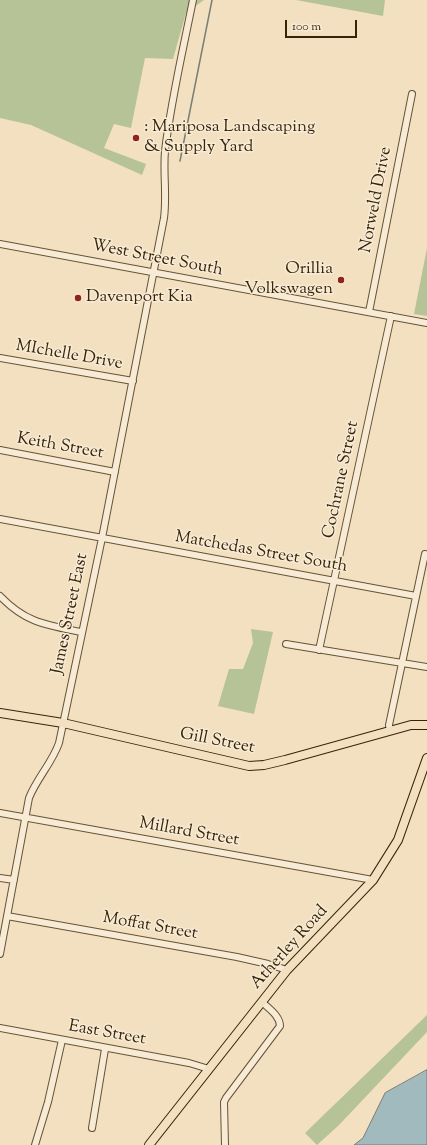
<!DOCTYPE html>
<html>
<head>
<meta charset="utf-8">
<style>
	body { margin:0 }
	#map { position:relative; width:427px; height:1145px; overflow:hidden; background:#f2e0c0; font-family:"Sorts Mill Goudy",serif }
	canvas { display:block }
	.scale { position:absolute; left:285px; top:20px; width:72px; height:18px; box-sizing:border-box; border:2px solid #372408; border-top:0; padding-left:5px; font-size:12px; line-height:14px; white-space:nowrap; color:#372408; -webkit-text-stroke:3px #f7ebd6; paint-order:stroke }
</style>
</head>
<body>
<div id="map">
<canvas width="427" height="1145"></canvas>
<div class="scale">100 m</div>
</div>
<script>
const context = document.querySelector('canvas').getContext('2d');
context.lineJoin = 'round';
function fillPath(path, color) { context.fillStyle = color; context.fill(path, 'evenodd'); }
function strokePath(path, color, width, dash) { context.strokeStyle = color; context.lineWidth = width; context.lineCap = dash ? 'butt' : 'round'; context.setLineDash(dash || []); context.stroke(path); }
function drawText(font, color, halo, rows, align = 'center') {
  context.font = font + ' "Sorts Mill Goudy",serif'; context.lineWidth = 3; context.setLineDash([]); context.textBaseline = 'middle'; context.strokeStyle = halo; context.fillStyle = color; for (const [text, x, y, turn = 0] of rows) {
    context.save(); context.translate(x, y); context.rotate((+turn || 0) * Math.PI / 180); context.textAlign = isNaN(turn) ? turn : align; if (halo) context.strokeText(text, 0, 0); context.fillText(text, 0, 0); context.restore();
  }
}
fillPath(new Path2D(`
	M0,0H204L186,13L173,59L145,58L131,128L114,124L104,148L146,164L142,175L31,125L0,118Z
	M296,0H385L383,16Z
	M427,248V316L414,314Z
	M251,629L273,632L254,714L218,706L229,669H243L253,643Z
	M427,1015V1032L339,1125L317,1145L305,1133Z`), '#b6c396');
const water = new Path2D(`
	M427,1070V1145H354L363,1138L385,1093Z`);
fillPath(water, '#a1babe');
strokePath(water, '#777e75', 1);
strokePath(new Path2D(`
	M180,161L212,0`), '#777e75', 1.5);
const minor = new Path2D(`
	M0,244L427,323
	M369,312L412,94
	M0,358L133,381
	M0,450L115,472
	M0,519L416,596
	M0,596C26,623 46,625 81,632
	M286,644L427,667
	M319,650L391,316
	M390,731L389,725L425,554
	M0,813L373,880
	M0,878L14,880
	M7,916L237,957L268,964L287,970
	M0,954L29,798C37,778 52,763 59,743L102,538L164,218C167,195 163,173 165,151C171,100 183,50 193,0
	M0,1028L189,1063L209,1069
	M92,1128L105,1049
	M35,1145L48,1102L62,1040
	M225,1145L224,1102L226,1098L280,1026C280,1016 269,1009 262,1002`);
const major = new Path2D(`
	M0,713L63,723L249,766L264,765L285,760L411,725H427
	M149,1145L287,970L373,880L398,840L427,758`);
strokePath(minor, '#665336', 8);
strokePath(major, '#372408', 10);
strokePath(minor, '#f7ebd6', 6);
strokePath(major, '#f2e0c0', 8);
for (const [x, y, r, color] of [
	[136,138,4,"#8f2418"],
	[341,280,4,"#8f2418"],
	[78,298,4,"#8f2418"]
]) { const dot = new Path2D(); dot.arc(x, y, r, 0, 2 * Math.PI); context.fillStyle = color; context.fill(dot); strokePath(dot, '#f7ebd6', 1.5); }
drawText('17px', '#372408', '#f7ebd6', [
	[": Mariposa Landscaping",144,128],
	["& Supply Yard",144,148],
	["Orillia",333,270,"right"],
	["Volkswagen",333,290,"right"],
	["Davenport Kia",86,298]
], 'left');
drawText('17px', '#372408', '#f7ebd6', [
	["Norweld Drive",377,200,-79],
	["West Street South",157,259,11],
	["MIchelle Drive",69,356,10],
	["Keith Street",60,447,10],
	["Cochrane Street",342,480,-78],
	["Matchedas Street South",261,553,10],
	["James Street East",71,614,-78],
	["Gill Street",217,742,11],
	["Millard Street",189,833,10],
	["Moffat Street",150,927,10],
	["Atherley Road",290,948,-48],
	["East Street",107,1034,10]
]);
</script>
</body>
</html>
